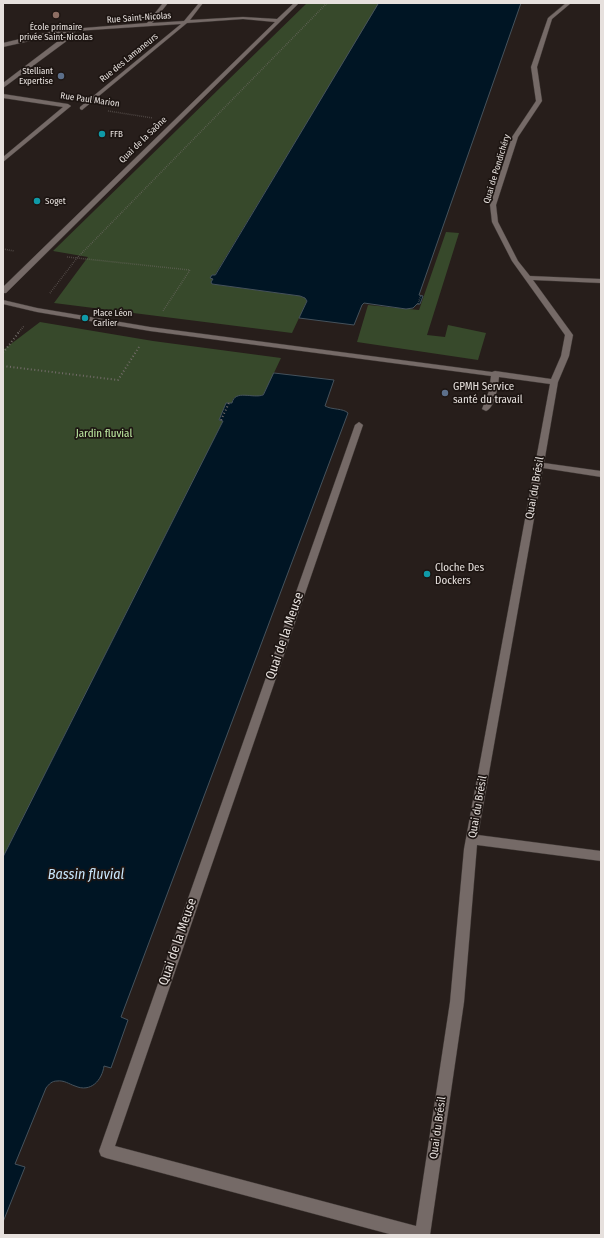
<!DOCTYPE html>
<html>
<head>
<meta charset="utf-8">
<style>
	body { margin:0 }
	#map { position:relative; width:604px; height:1238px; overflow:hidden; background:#271e1b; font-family:"Fira Sans Condensed",sans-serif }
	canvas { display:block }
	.frame { position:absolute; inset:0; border:4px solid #e6e0dd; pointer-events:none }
</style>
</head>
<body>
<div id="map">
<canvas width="604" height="1238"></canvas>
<div class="frame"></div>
</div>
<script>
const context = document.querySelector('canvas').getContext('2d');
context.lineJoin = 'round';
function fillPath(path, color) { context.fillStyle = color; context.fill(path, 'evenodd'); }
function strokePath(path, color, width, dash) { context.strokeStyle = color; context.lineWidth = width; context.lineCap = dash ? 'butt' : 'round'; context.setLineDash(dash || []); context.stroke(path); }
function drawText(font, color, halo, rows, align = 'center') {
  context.font = font + ' "Fira Sans Condensed",sans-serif'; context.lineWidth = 3.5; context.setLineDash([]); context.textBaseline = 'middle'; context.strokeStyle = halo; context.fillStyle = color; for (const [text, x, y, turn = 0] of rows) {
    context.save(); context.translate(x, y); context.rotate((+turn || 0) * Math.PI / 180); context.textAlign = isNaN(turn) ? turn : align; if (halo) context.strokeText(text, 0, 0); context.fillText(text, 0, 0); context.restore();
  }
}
fillPath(new Path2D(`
	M307,3H379L215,275H212V284L300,296L305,298L307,301L292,333L54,303L88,257L53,251Z
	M446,232L459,233L427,335L445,337L448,325L486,333L478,360L357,342L368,305L419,310Z
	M40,322L153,341L281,358L264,394C255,401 243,392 233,399L232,403L219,420L223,421L3,857V350Z`), '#37492b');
const water = new Path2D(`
	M379,3H521L419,295L423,296L420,304H417L413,308L406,309L364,303L362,305L354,325L299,318L307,301L305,298L300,296L212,284L211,282L213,279L210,278L212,275H215Z
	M274,373L334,380L325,406C332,410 343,408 348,413L121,1017L128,1020L111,1068L104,1066C102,1080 91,1093 75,1086C69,1084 64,1080 57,1081C52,1081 49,1084 46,1088L15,1164L25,1167L3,1222V857L223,421L219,420L226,403H232C235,389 253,399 263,395Z`);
fillPath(water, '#001524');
strokePath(water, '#45525c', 1);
const minor = new Path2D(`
	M163,3H168L152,23L184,21L199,3H203L190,20L243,17L277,19L294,3H299L6,293H3V287L275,22L243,19L187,23L82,110L80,109V107L181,24L76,31L68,40L3,88V83L70,32L3,47V43L58,30L147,23Z
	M566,3H571L552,19L537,67L542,101L518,137L496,205L498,222L518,261L530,276L601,279V283L533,280L573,335L569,356L558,382L544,463L601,471V477L543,468L478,835L601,851V861L477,845L464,1002L430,1235H393L106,1158L101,1156L99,1151L355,425L359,422L363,425L115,1146L416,1226L450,1002L464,849L550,384L499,377C498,386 495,408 486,411L482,409L489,391L491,376L150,331L37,312L3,304V300L37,308L150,327L492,372L495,371L551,379L561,356L565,335L512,261L492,222L490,205L512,137L536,101L531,67L548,18Z
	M3,94L68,104L71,106L3,162V157L63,107L3,98Z`);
strokePath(minor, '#3f3835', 1);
strokePath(new Path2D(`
	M108,111L153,118
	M3,249L14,251
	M67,257L190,270L163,311
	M50,293L77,258L327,3
	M418,304L421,295
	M18,333L24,326`), '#736c69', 1.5, [0.5, 1.5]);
strokePath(new Path2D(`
	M3,353L19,332
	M3,366L118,380L139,347
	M221,420L229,403`), '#736c69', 2, [1, 2.5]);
fillPath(minor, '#756a67');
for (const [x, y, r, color] of [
	[56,15,4,"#8d6e63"],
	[61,76,4,"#5c6f8a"],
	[102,134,4,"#0f9aa8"],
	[37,201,4,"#0f9aa8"],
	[85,318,4,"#0f9aa8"],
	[445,393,4,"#5c6f8a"],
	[427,574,4,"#0f9aa8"]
]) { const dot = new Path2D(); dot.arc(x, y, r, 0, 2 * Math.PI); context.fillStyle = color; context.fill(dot); strokePath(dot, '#1d1512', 1.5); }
drawText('9px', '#e6e0dd', '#1d1512', [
	["Rue Saint-Nicolas",139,18,-4],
	["Rue des Lamaneurs",129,58,-39],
	["Rue Paul Marion",90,100,8],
	["Quai de la Saône",143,140,-44],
	["Quai de Pondichéry",497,169,-73]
]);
drawText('9px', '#e6e0dd', '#1d1512', [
	["École primaire",56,27,"center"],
	["privée Saint-Nicolas",56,37,"center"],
	["Stelliant",53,71,"right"],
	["Expertise",53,81,"right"],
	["FFB",110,134],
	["Soget",45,201],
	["Place Léon",93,313],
	["Carlier",93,323]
], 'left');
drawText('11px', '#e6e0dd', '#1d1512', [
	["GPMH Service",453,387],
	["santé du travail",453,400],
	["Cloche Des",435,568],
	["Dockers",435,581]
], 'left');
drawText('11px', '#bfeca3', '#1d1512', [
	["Jardin fluvial",104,434]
]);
drawText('11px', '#e6e0dd', '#1d1512', [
	["Quai du Brésil",535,488,-80],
	["Quai du Brésil",478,807,-80],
	["Quai du Brésil",438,1128,-82]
]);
drawText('13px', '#e6e0dd', '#1d1512', [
	["Quai de la Meuse",285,636,-71],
	["Quai de la Meuse",178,942,-71]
]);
drawText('italic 14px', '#c9e7fc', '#1d1512', [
	["Bassin fluvial",86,875]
]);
</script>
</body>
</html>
